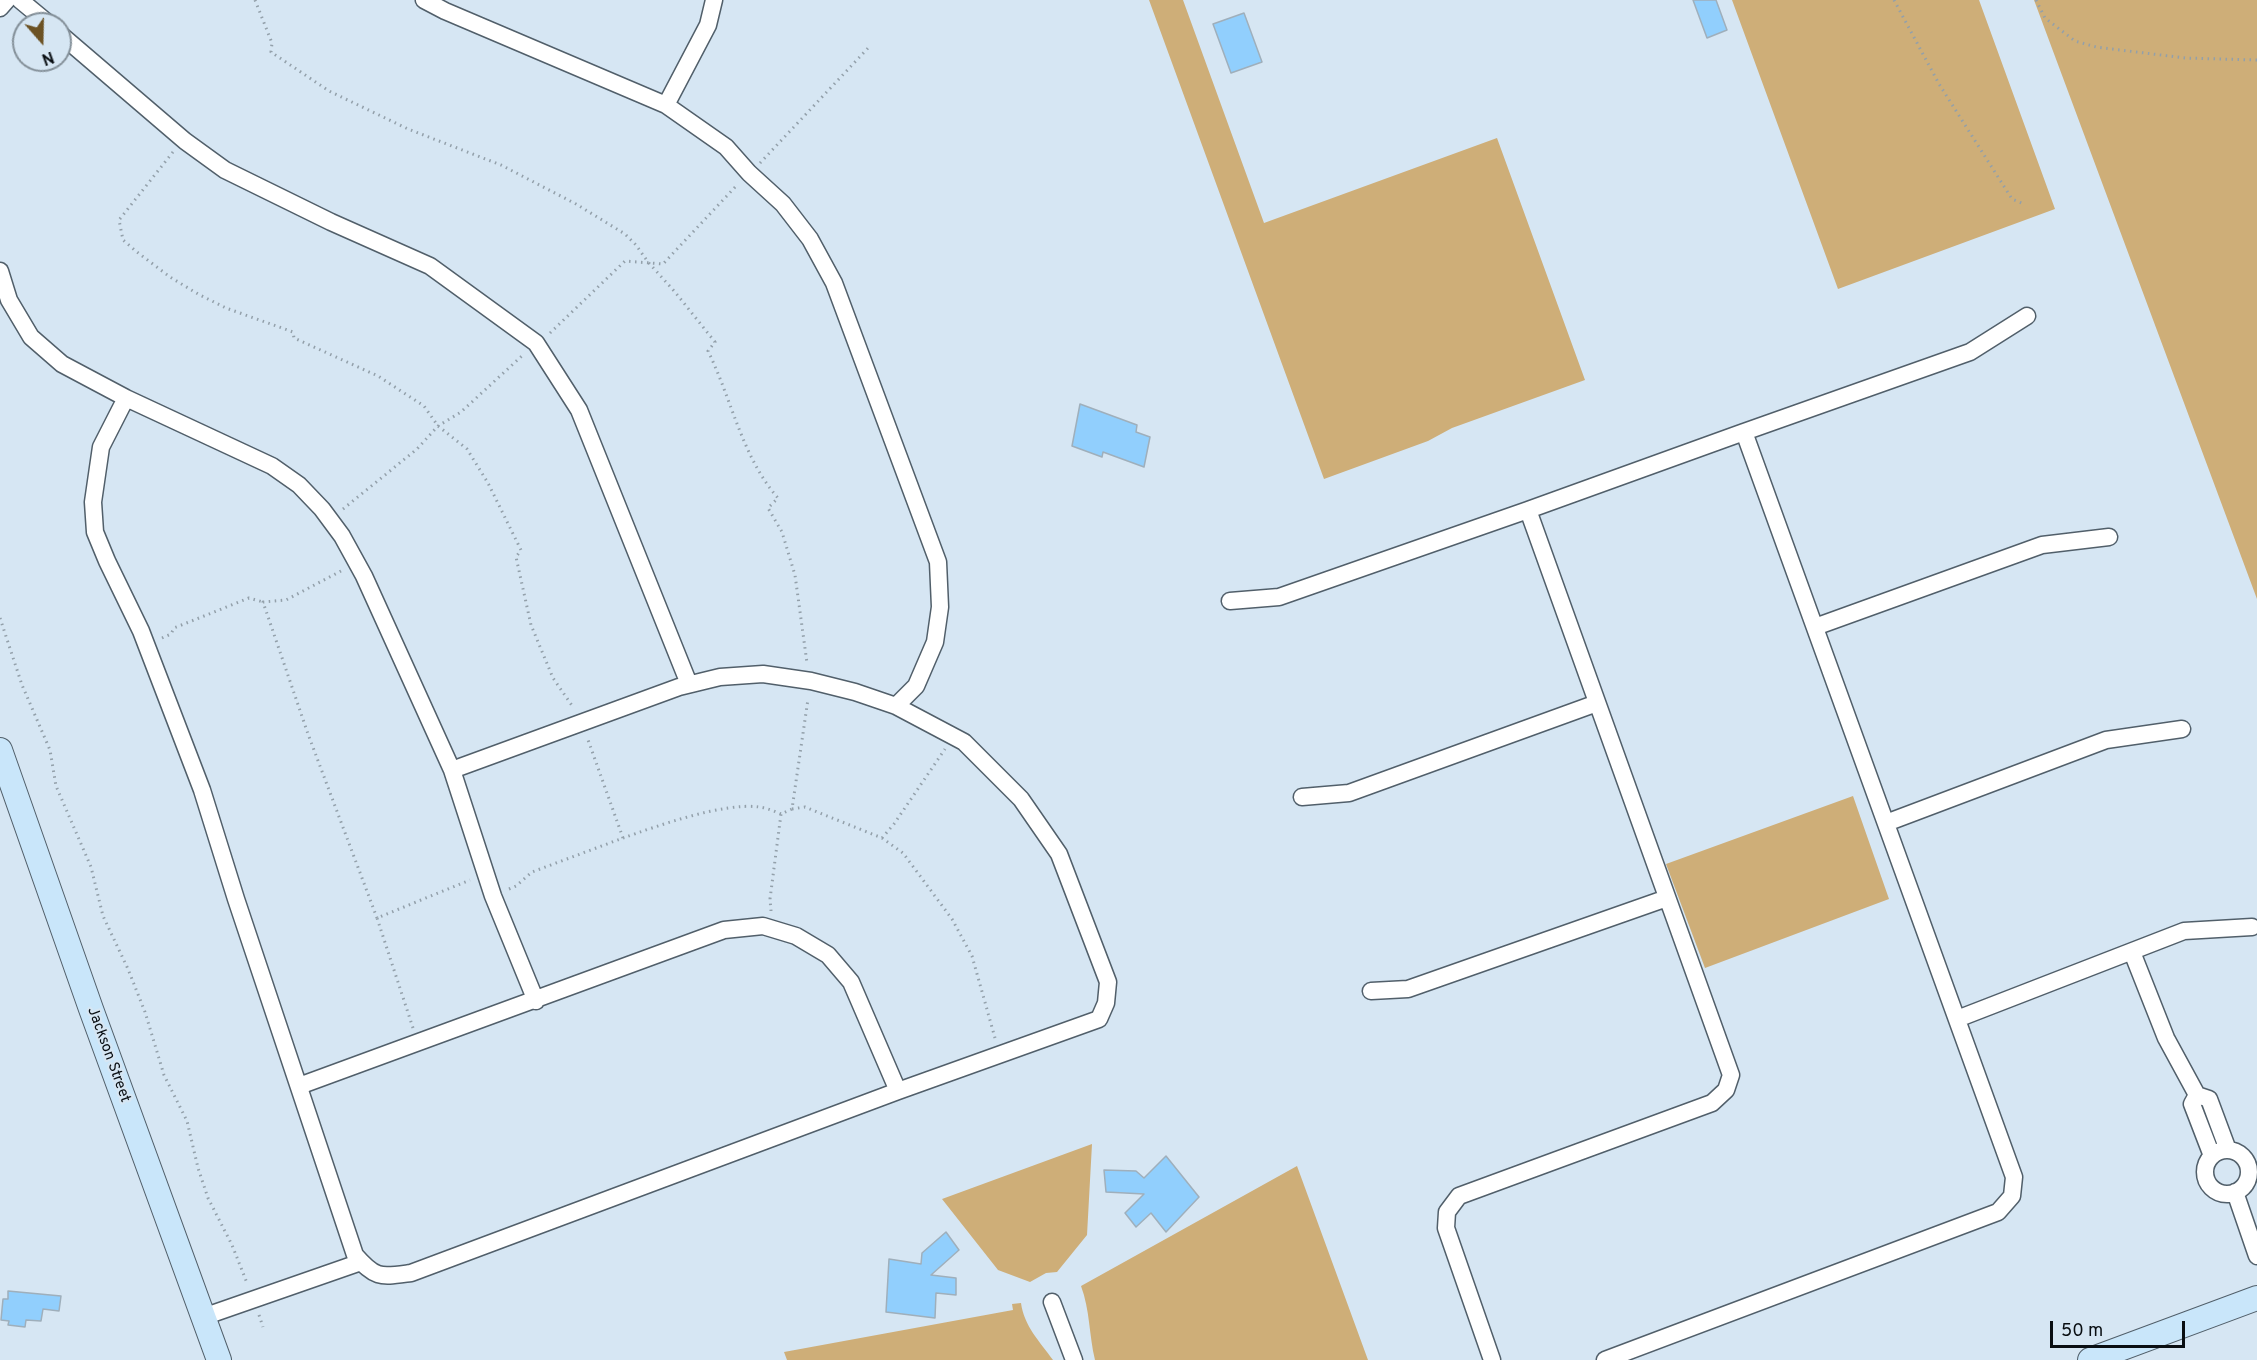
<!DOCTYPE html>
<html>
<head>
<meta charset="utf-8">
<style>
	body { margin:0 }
	#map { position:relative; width:2257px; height:1360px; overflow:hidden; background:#d6e6f3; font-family:Overpass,sans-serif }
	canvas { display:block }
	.north { position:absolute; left:12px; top:12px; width:60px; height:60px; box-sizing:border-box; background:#d6e6f3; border:2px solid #849099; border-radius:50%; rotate:160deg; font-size:16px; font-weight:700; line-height:24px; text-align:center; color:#090e12 }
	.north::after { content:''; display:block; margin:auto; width:21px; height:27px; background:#6c5224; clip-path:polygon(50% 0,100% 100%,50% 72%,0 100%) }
	.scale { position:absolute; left:2050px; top:1321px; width:135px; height:27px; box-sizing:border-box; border:3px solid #090e12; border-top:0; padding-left:8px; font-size:18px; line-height:21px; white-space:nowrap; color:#090e12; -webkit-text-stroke:4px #d6e6f3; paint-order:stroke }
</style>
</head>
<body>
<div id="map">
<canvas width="2257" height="1360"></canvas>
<div class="north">N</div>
<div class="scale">50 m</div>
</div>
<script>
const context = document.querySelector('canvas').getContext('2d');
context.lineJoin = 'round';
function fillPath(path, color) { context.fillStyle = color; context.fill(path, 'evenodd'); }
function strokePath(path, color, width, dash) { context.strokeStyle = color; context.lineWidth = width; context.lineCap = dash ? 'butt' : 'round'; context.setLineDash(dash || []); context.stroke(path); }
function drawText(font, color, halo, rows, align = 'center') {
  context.font = font + ' Overpass,sans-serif'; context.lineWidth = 4.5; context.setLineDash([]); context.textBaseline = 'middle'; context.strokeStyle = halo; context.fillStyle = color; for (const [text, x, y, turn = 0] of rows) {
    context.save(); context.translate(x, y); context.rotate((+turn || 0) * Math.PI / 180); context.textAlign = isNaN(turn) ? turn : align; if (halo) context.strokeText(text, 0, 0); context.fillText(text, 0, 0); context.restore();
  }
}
fillPath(new Path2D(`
	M1149,0H1183L1264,223L1497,138L1585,380L1452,428L1428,441L1324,479Z
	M1732,0H1979L2055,209L1838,289Z
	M2034,0H2257V599Z
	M1853,796L1889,899L1705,968L1666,864Z
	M1092,1144L1087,1235L1057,1272L1046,1273L1030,1282L998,1270L942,1199Z
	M1297,1166L1368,1360H1095C1089,1335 1090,1310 1081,1286Z
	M1021,1303C1024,1326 1040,1342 1053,1360H787L784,1352L1013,1310L1012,1304Z`), '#ceae78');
const building = new Path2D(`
	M1693,0H1716L1727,30L1707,38Z
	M1244,13L1262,62L1231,73L1213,24Z
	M1080,404L1137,425L1136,432L1150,437L1144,467L1103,452L1102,457L1072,446Z
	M1166,1156L1199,1197L1166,1232L1151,1213L1136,1227L1125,1213L1144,1194L1106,1192L1104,1170L1136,1171L1144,1178Z
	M946,1232L959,1250L931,1275L956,1278V1295L936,1293L935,1318L886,1312L889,1259L921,1264L922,1253Z
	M8,1291L61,1296L59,1311L43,1309L41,1321L26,1320L25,1327L8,1325L9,1321L1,1320L3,1299H8Z`);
fillPath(building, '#91cffd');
strokePath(building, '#9fafbb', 1.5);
const minor = new Path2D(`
	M20,0L49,24
	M424,0L445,11L666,105L726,147L749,173L783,204L810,239L834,283L938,562L940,607L935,642L916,686L896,706
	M0,8L7,0
	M60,34L185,141L225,170L331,222L430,266L536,343L579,410L689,684
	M666,105L708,25L714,0
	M0,271L9,300L31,337L62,364L126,398L272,466L299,485L322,509L342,536L364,576L452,770L493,896L536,1001
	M126,398L101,447L93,502L95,532L107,561L141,631L202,790L236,899L355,1255C376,1279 380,1277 411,1273L898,1091L1099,1019L1106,1003L1108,982L1059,854L1021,799L964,742L896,706L855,692L811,681L763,674L720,677L679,687L452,770
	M1744,432L1970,352L2027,316
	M1230,601L1279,597L1528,510
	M1815,627L2042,545L2109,537
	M1302,797L1349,793L1597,703
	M1886,823L2106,740L2182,729
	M2132,952L2166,1038L2197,1095
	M1371,991L1408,989L1667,898
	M1957,1019L2184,931L2252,927
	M299,1086L724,930L763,926L796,936L828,955L851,982L898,1091
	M2205 1172a22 22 0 1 1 44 0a22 22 0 1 1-44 0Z
	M2212,1156L2192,1104L2197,1095L2209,1099L2228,1150
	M2235,1192L2257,1256
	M1052,1302L1074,1360
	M203,1317L361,1262
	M1492,1360L1446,1228L1447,1212L1459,1196L1712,1103L1726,1090L1731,1075L1528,510L1744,432L2014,1177L2012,1196L1998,1212L1605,1360`);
const secondary = new Path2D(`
	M0,750L91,1009L219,1360
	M2090,1360L2257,1298`);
strokePath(minor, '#515f6a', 19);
strokePath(secondary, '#515f6a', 26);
strokePath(new Path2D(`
	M255,0L272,43L271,52L329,91L408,129L501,165L576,204L625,234L636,245L648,262L675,292L715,342L708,351C732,400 742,457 778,498L768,508L782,532L795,575L807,663
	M1894,0L1939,84L2012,199L2024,204
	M2036,0L2045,18L2075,41L2096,47L2185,58L2257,60
	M173,152L119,220L123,240L137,252L170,277L198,294L226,308L293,332L294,338L378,376L424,406L438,426L467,449L488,483L521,550L516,557L531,625L553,678L573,707
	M760,163L870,46
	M550,333L625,261L663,264L738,184
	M343,509L417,449L438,426L461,412L524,354
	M341,571L286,600L263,602L308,734L377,918
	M0,618L22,685L50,750L56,786L91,867L103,916L128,969L145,1012L164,1075L187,1121L198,1168L208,1198L232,1245L247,1283
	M162,638L171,634L174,628L249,598L263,602
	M792,809L805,807L882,838L903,853L952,919L972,956L995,1038
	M623,838C657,826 724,802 759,807C767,808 774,811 781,814
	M882,838L894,824L945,749
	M509,889L516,886L532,872L623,838L587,737
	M771,911L770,899L781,814L792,809L808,699
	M413,1028L377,918L470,880
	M259,1315L263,1327`), '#93a0aa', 3, [1.5, 4.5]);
strokePath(minor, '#fff', 16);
strokePath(secondary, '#c9e6fa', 24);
drawText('15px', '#090e12', '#d6e6f3', [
	["Jackson Street",108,1055,70]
]);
</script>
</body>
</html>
